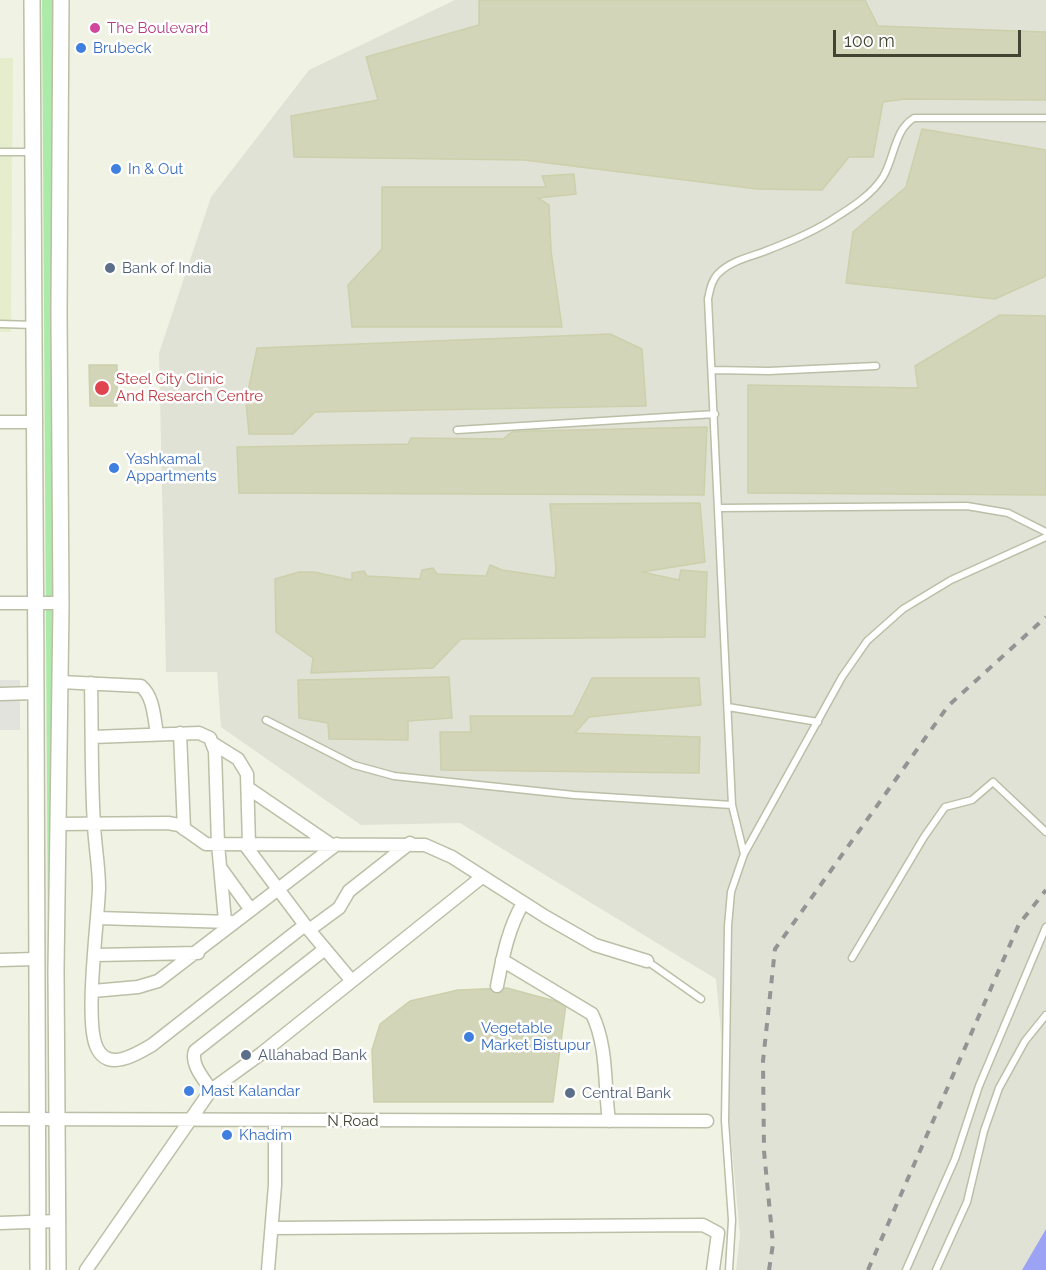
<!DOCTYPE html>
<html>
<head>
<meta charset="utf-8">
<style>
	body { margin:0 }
	#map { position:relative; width:1046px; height:1270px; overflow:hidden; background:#f0f3e4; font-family:Raleway,sans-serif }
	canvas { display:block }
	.scale { position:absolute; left:833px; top:30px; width:188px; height:27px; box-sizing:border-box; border:3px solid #434533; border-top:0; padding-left:8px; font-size:18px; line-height:21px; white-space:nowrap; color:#434533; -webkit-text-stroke:4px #fff; paint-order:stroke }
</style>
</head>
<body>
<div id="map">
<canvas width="1046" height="1270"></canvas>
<div class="scale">100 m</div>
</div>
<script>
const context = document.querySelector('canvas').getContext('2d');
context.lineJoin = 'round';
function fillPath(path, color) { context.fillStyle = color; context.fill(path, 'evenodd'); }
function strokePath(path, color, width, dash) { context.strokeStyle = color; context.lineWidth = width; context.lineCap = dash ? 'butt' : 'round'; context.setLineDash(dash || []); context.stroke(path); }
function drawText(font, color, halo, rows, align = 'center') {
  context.font = font + ' Raleway,sans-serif'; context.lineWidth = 5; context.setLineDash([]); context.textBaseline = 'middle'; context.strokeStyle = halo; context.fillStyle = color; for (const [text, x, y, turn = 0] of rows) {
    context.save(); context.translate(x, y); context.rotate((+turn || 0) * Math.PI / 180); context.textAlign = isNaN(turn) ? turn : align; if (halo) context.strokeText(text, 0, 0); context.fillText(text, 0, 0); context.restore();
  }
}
fillPath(new Path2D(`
	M455,0H1046V1270H736L740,1235L716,979L460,823L361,825L221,727L217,672H166L159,353L211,197L309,70Z`), '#e1e2d6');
fillPath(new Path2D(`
	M0,58H13L11,332H0Z`), '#e6edcc');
fillPath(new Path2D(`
	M42,0H52L55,1109L49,1108Z`), '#aceaaa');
fillPath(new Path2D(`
	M0,680H20V730H0Z`), '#e2e3dc');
fillPath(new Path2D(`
	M1046,1229V1270H1022Z`), '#9ca3f4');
const building = new Path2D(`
	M479,0H865L878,26L1046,32V100L905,99L883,102L873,157H849L822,190L757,189L524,160L294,157L291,116L378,100L366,57L479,25Z
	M922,129L1046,150V276L995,299L846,283L853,232L906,187Z
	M574,174L576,194L538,198L549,205L551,251L562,327H352L348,285L382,249V187H546L542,176Z
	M1000,315L1046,316V495L748,493V385L918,388L915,366Z
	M610,334L642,349L646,406L315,412L293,434H249L246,401L257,348Z
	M89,365H117V406H90Z
	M707,427L704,495L239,493L237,447L408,444L411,438L503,439L512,432L531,431Z
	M700,503L705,562L642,572L679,580L681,570L707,572L705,637L461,639L433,668L311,673L313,658L276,632L275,579L299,572H314L352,580V573L364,571L367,576L420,579L422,570L433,568L437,574L486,576L490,565L502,570L555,578L556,569L550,504Z
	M449,677L452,718L408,721V740L329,739L328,723L299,718L298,680Z
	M592,678H699L701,705L589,717L575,733L700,737L699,773L441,770L440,732H471L470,716H573Z
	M507,988L566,1004L553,1102H374L372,1050L380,1024L410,1001L458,990Z`);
fillPath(building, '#d2d5b8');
strokePath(building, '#ccd0ab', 1.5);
const service = new Path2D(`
	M0,152H34
	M0,324L35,325
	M712,370L769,371L876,366
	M457,430L715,414
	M719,508L967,506L1008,513L1046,532
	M728,707L818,722
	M266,720L354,765L394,776L574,795L732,805
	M744,854L732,805L708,299C710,289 712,278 721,271C732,261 749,257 763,252C786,243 809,234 830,221C849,209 871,196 883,177C895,157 894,130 914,118H1046
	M852,958L924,837L945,807L972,800L993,782L1046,832
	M647,961L701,999
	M729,1270L732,1220L725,1121L728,926L731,892L744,854L842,677L867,641L903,609L951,580L1046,537
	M906,1270L955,1159L979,1086L1046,927
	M936,1270L967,1202L984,1131L999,1088L1025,1041L1046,1015`);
const minor = new Path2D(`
	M0,422H36
	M0,603H61
	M60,682L141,686C154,697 154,718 157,734
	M91,683C92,730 91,778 94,825C95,846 99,867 99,888C98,922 84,1022 97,1048C108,1072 137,1054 152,1045L305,925
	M0,694L36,693
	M180,733L184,829
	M93,737L199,733L210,738L215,751L218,844L225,921
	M214,744L238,759L247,774L249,845
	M248,788L330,844
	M58,824L168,823L179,825L206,844L425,845L452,857L546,917L595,945L647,961
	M245,845L305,925L351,980
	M222,870L251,910
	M97,918L231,922
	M309,930L339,908L349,891L410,843
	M95,955L198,953
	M0,960L35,959
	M502,960L592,1014C608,1047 604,1085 609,1121
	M497,986C503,956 508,929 523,903
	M93,991L138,987L158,981L337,844
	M211,1090C204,1079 190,1064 195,1051L325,949
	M0,1119L707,1121
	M0,1223L58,1221
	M272,1228L703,1225L718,1233L713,1270
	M86,1270L211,1090L262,1053L482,877
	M268,1270L275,1185V1121`);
const tertiary = new Path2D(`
	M32,0C38,423 34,847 38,1270
	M58,1270L56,970L61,606L59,312L61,0`);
strokePath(service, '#babfa6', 9);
strokePath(minor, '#babfa6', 15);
strokePath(tertiary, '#babfa6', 18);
strokePath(service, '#fff', 6);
strokePath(minor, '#fff', 12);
strokePath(tertiary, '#fff', 15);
strokePath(new Path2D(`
	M769,1270L773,1244L764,1151L763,1061L775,949L948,706L1046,617
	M868,1270L1019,924L1046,890`), '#949494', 4, [8, 8]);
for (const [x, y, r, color] of [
	[95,28,6,"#d1479c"],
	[81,48,6,"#3f7fe0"],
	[116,169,6,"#3f7fe0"],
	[110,268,6,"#5c6f8a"],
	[102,388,8,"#e0444e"],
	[114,468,6,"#3f7fe0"],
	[469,1037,6,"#3f7fe0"],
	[246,1055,6,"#5c6f8a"],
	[189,1091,6,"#3f7fe0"],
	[570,1093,6,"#5c6f8a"],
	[227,1135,6,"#3f7fe0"]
]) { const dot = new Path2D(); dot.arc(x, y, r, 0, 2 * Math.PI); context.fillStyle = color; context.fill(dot); strokePath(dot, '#fff', 2); }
drawText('15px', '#b23c85', '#fff', [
	["The Boulevard",107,28]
], 'left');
drawText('15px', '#366cbe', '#fff', [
	["Brubeck",93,48],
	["In & Out",128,169],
	["Yashkamal",126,459],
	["Appartments",126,476],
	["Vegetable",481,1028],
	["Market Bistupur",481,1045],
	["Mast Kalandar",201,1091],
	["Khadim",239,1135]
], 'left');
drawText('15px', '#4e5e75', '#fff', [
	["Bank of India",122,268],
	["Allahabad Bank",258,1055],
	["Central Bank",582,1093]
], 'left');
drawText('15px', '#be3a42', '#fff', [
	["Steel City Clinic",116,379],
	["And Research Centre",116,396]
], 'left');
drawText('15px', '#434533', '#fff', [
	["N Road",353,1121]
]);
</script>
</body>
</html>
